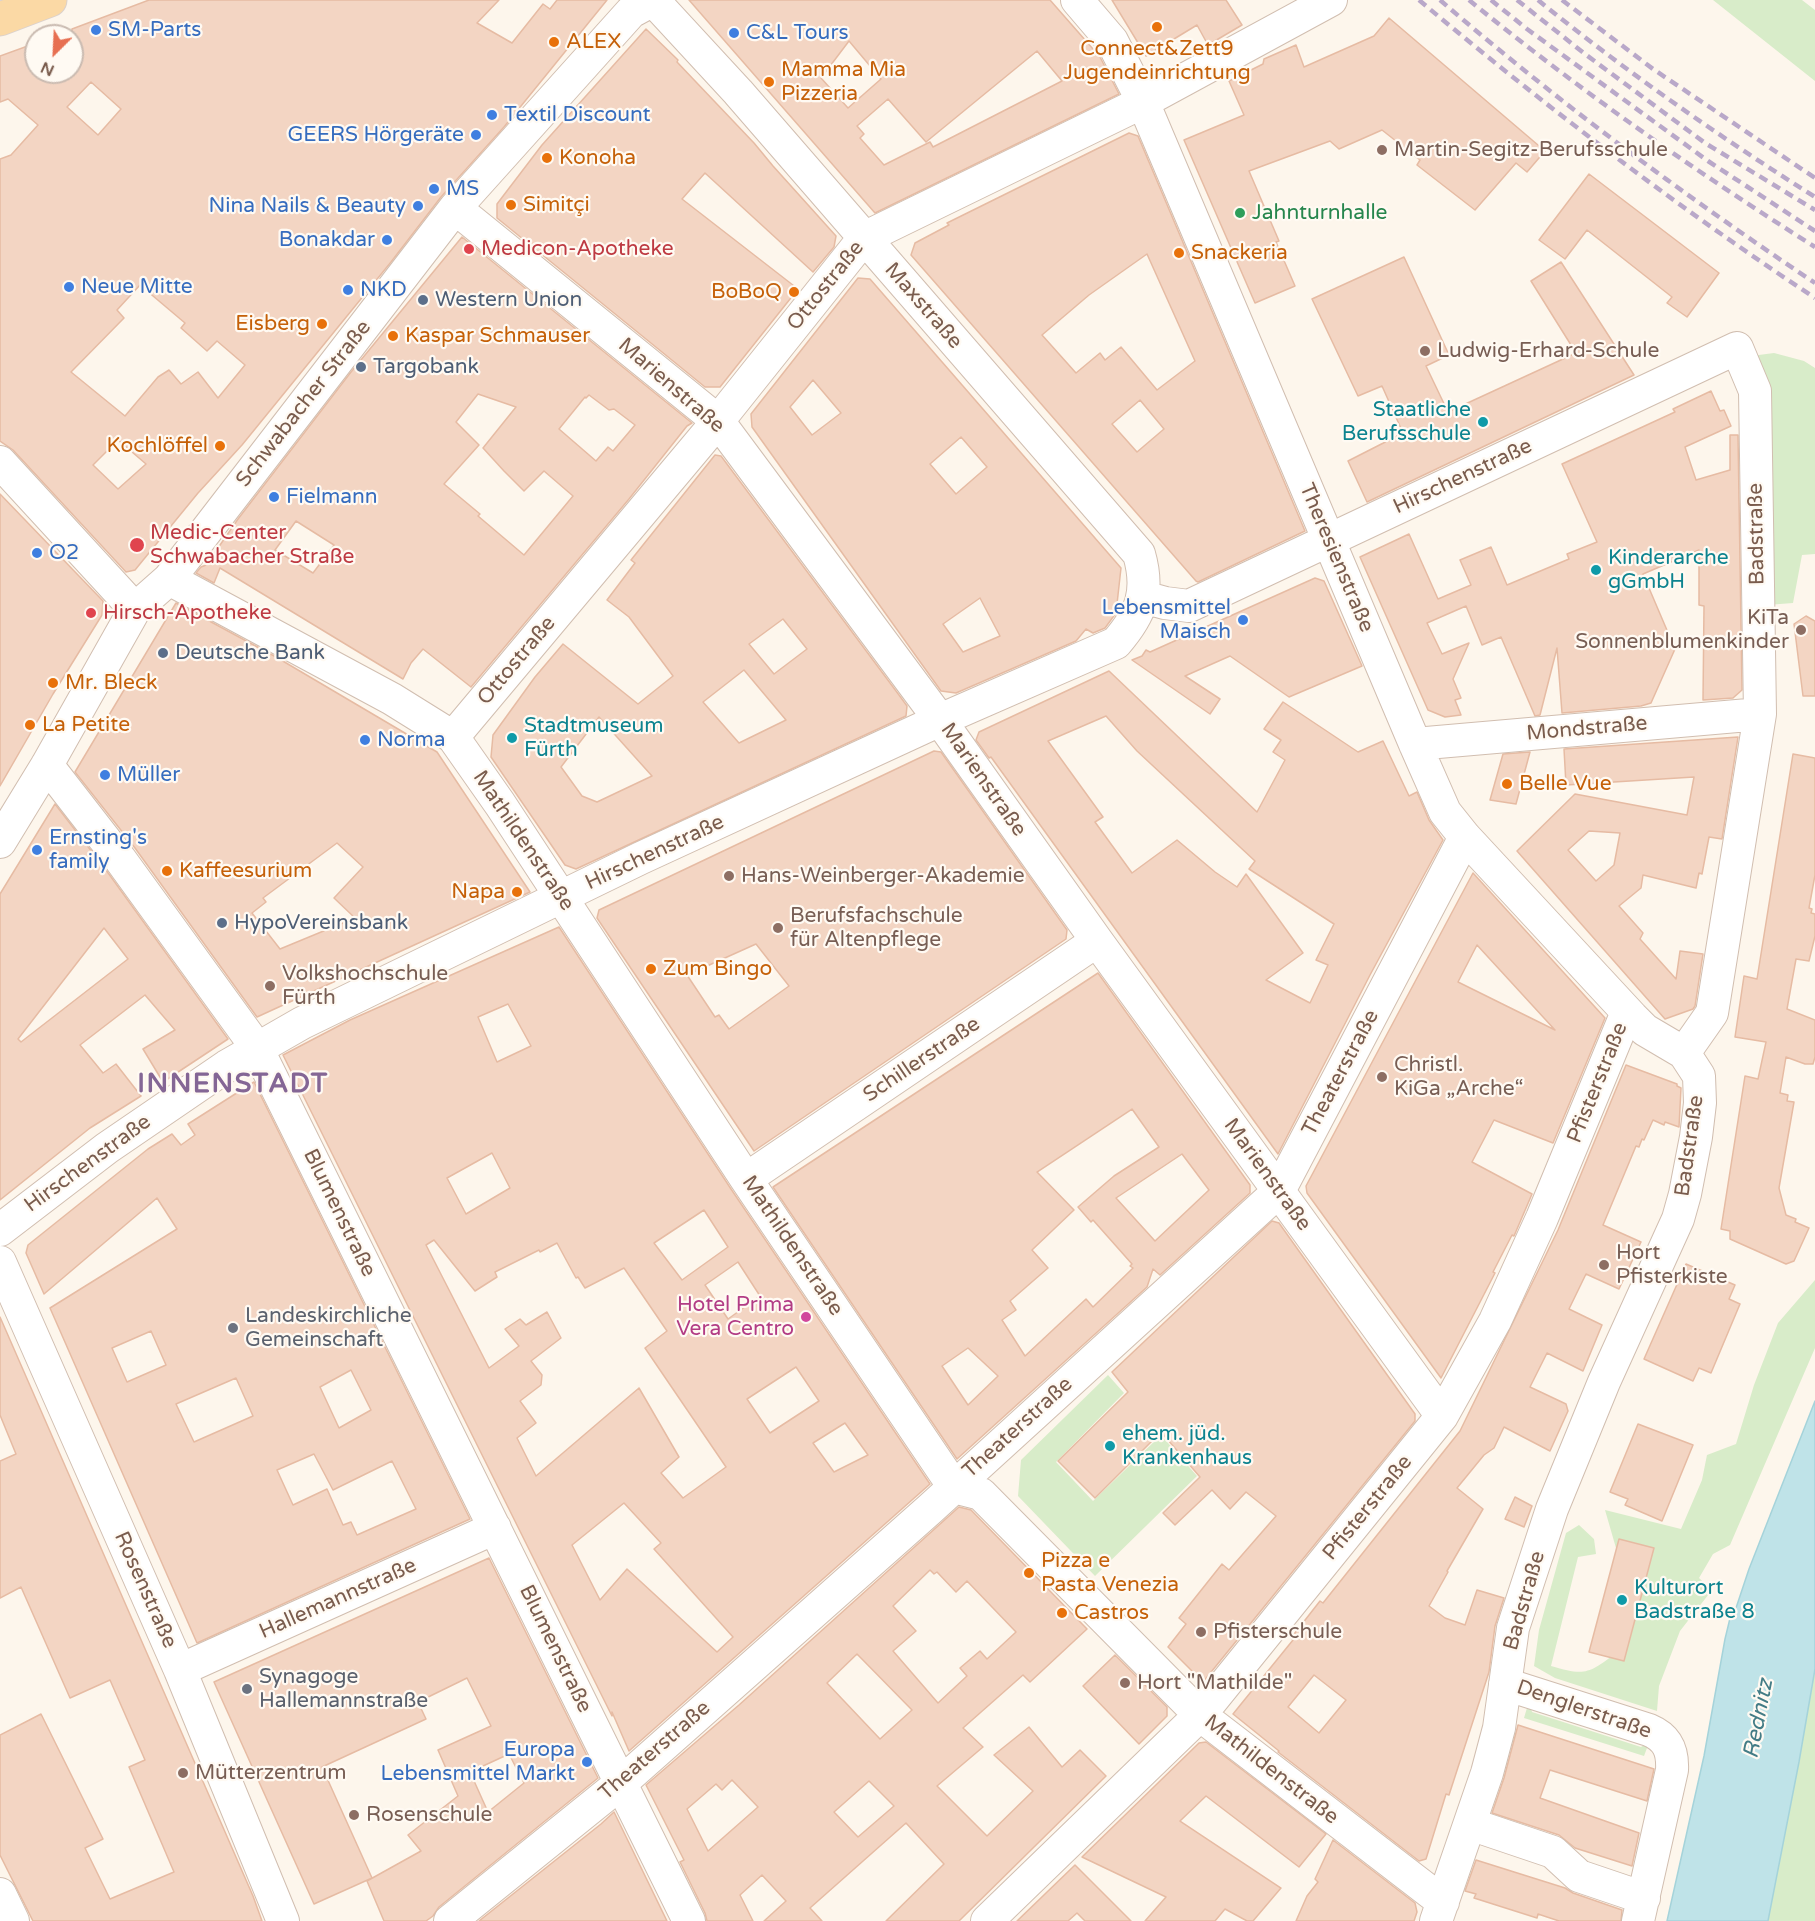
<!DOCTYPE html>
<html>
<head>
<meta charset="utf-8">
<style>
	body { margin:0 }
	#map { position:relative; width:1815px; height:1921px; overflow:hidden; background:#fdf6ec; font-family:"Varela Round",sans-serif }
	canvas { display:block }
	.north { position:absolute; left:24px; top:24px; width:60px; height:60px; box-sizing:border-box; background:#fffaf3; border:2px solid #cabbb1; border-radius:50%; rotate:204deg; font-size:16px; font-weight:700; line-height:24px; text-align:center; color:#7a5c4d }
	.north::after { content:''; display:block; margin:auto; width:21px; height:27px; background:#e76f51; clip-path:polygon(50% 0,100% 100%,50% 72%,0 100%) }
</style>
</head>
<body>
<div id="map">
<canvas width="1815" height="1921"></canvas>
<div class="north">N</div>
</div>
<script>
const context = document.querySelector('canvas').getContext('2d');
context.lineJoin = 'round';
function fillPath(path, color) { context.fillStyle = color; context.fill(path, 'evenodd'); }
function strokePath(path, color, width, dash) { context.strokeStyle = color; context.lineWidth = width; context.lineCap = dash ? 'butt' : 'round'; context.setLineDash(dash || []); context.stroke(path); }
function drawText(font, color, halo, rows, align = 'center') {
  context.font = font + ' "Varela Round",sans-serif'; context.lineWidth = 4.5; context.setLineDash([]); context.textBaseline = 'middle'; context.strokeStyle = halo; context.fillStyle = color; for (const [text, x, y, turn = 0] of rows) {
    context.save(); context.translate(x, y); context.rotate((+turn || 0) * Math.PI / 180); context.textAlign = isNaN(turn) ? turn : align; if (halo) context.strokeText(text, 0, 0); context.fillText(text, 0, 0); context.restore();
  }
}
fillPath(new Path2D(`
	M1713,0H1802L1815,10V81Z
	M1774,353L1804,361L1815,368V554L1802,555L1793,603L1767,605L1751,356Z
	M1815,1280V1348L1730,1545L1713,1554L1699,1578L1712,1590L1680,1631L1659,1686L1657,1711L1555,1678L1534,1666L1539,1630L1566,1533L1579,1525L1594,1539L1596,1554L1578,1557L1551,1666C1585,1676 1589,1674 1617,1652L1618,1555L1605,1510L1681,1529L1702,1480L1707,1455L1736,1444L1754,1385L1778,1323Z
	M1108,1375L1124,1393L1056,1462L1093,1501L1161,1435L1197,1476L1095,1576L1018,1496L1021,1460Z
	M1815,1669V1921H1766Z
	M1529,1701L1532,1712L1641,1747L1650,1740L1644,1756L1524,1718Z`), '#d8ecc9');
const water = new Path2D(`
	M1815,1401V1669L1799,1762L1768,1921H1667L1704,1756L1725,1639L1732,1610L1735,1611L1749,1569Z`);
fillPath(water, '#bfe3e8');
strokePath(water, '#a5d3da', 1.5);
const building = new Path2D(`
	M149,0H499L477,23L512,43L543,4L550,9L557,0H607L504,127L441,197L391,262L242,445L198,493L135,570L126,572L13,450L0,441V159L11,155L38,125L8,99L0,102V56L36,43V72H72V29ZM91,82L121,109L98,135L67,107ZM140,285L185,323L181,328L207,351L217,341L245,365L218,398L198,372L181,384L169,370L158,377L125,416L71,372L124,318L117,310ZM118,440L146,464L118,489L93,465Z
	M689,0H1050L1100,57L1119,94L875,213ZM849,41L881,79L848,108L821,78ZM1037,51L1062,81L933,147L930,142L884,165L860,138L864,134L857,126L888,99L926,142Z
	M1112,0H1226L1242,25L1208,45L1197,25L1146,56Z
	M1389,18L1545,151L1527,172L1516,163L1475,210L1417,165L1420,160L1382,130L1339,149L1330,141L1249,171L1279,241L1276,242L1295,286L1255,303L1184,140L1244,115L1229,81L1263,64L1264,59L1296,45L1304,67L1374,36Z
	M646,29L678,60L677,62L754,143L773,166L836,236L834,247L813,272L705,173L682,199L798,289L720,387H705L497,218V204L542,145Z
	M1129,133L1138,136L1305,531L1198,582L1196,581L911,255L915,243L949,225L947,223ZM1147,254L1195,361L1157,390L1121,347L1105,360L1100,353L1076,373L1042,335L1089,295ZM1140,400L1164,429L1137,452L1112,424Z
	M1589,174L1719,273L1687,317L1667,303L1672,297L1587,230L1565,259L1539,240Z
	M462,237L692,423L687,426L629,499L471,687L423,649L411,663L403,679L220,568L214,583L196,573L201,567L211,563L209,561L238,519L351,372ZM478,394L516,407L483,448L504,471L524,491L544,471L573,496L524,555L478,516L480,514L444,484L479,445L456,422ZM589,395L609,410L614,409L635,425L613,451L608,447L596,461L559,429L585,397L586,398ZM296,521L334,545L313,573L275,550Z
	M1404,257L1449,355L1426,366L1448,412L1576,353L1531,281L1561,262L1634,375L1367,502L1348,461L1403,433L1382,386L1358,396L1312,299Z
	M858,278L870,279L1121,568L1116,613L1105,628L1093,633L1086,629L1076,641L956,693L941,691L752,427L751,414ZM813,380L841,413L812,435L790,407ZM961,437L987,467L956,494L930,464ZM980,598L1000,636L963,652L943,624Z
	M1711,391L1720,411L1724,410L1731,426L1685,447L1696,480L1730,470V435H1738L1742,690L1733,698L1703,700L1704,606L1699,605V550L1643,574L1675,649L1651,703L1641,706L1562,713L1557,648L1540,715L1535,716L1501,637L1482,645L1466,606L1427,623L1442,654L1469,643L1453,679L1461,698L1455,700L1461,715L1445,717L1428,710L1360,557L1409,534L1438,599L1471,585L1460,560L1491,547L1507,585L1569,559L1567,554L1597,542L1562,464L1675,412L1673,409Z
	M715,455L721,456L899,695L907,706L906,716L576,869L565,865L491,757L493,735L535,677L563,644L638,704L673,676L629,617L607,600L635,563L631,560ZM783,619L807,649L774,674L749,644ZM744,670L786,720L739,743L703,702ZM599,717L652,776L597,802L582,796L561,767Z
	M0,494L103,601L102,615L53,694L0,786Z
	M1315,578L1324,581L1362,666L1289,697L1230,656L1185,676L1220,699L1210,714L1132,660L1142,656L1146,650L1150,652Z
	M176,603L276,657L437,752L530,892L257,1017L135,848L75,772ZM337,843L363,867L334,898L355,918L280,949L252,913L266,902L263,898Z
	M1806,616L1815,621V696H1803L1794,624Z
	M1109,671L1257,812L1285,760L1273,752L1281,740L1264,729L1283,702L1358,752L1383,741L1409,796L1417,792L1429,820L1443,840L1370,975L1278,1154L991,757L989,758L976,740L979,732ZM1106,716L1137,751L1255,861L1249,869L1334,924L1316,960L1328,965L1310,1003L1266,980L1303,953L1246,874L1237,887L1215,872L1177,840L1132,873L1095,822L1103,817L1048,741Z
	M1738,737L1722,839L1709,837L1702,874L1699,873L1696,888L1643,875L1641,888L1619,906L1643,933L1640,939L1676,979L1680,951L1703,954L1695,1006L1693,1009L1665,1019L1517,851L1575,794L1687,815L1694,777L1566,785L1564,749ZM1589,831L1620,833L1614,865L1596,881L1568,850Z
	M934,751L941,752L1067,930L1066,939L754,1151L597,918L599,910ZM756,944L789,986L729,1029L719,1015L715,1017L687,975Z
	M1530,752L1516,804L1490,800L1503,754Z
	M1793,754L1815,758V875L1809,908L1812,909L1811,913L1815,914V936L1809,961L1796,959L1787,1009L1815,1020V1057L1813,1064H1805L1786,1057L1780,1093L1788,1095L1787,1101L1794,1102L1779,1188L1786,1215L1796,1219L1795,1222L1809,1228L1794,1261L1786,1264L1730,1239V1231L1721,1229L1745,1076L1758,1079L1766,1042L1735,1037L1744,976L1757,979Z
	M55,804L106,870L228,1039L163,1082L143,1049L175,1030L145,995L80,1045L103,1073L116,1064L141,1096L90,1128L0,1200V894ZM104,928L128,959L21,1042L18,1039Z
	M1473,873L1605,1018L1553,1143L1494,1120L1472,1162L1532,1194L1514,1236L1512,1235L1493,1272L1495,1273L1441,1378L1307,1193L1306,1186ZM1477,945L1555,1030L1458,982Z
	M559,927L731,1189L930,1484L629,1751L612,1712V1716L283,1055L350,1020ZM508,1004L531,1046L497,1062L478,1017ZM492,1153L510,1188L466,1214L447,1178ZM704,1210L728,1247L682,1280L654,1243ZM434,1240L475,1291L497,1277L495,1272L539,1250L540,1252L557,1243L576,1278L578,1277L585,1288L624,1268L667,1331L645,1348L726,1467L683,1498L661,1473L679,1457L639,1388L536,1476L517,1438L536,1423L520,1401L541,1385L542,1375L531,1361L561,1338L547,1312L526,1325L520,1319L505,1329L519,1346L489,1368L426,1245ZM738,1262L760,1296L728,1319L705,1285ZM796,1367L819,1401L770,1433L747,1399ZM845,1423L868,1455L834,1472L813,1443ZM624,1503L661,1543L654,1549L733,1637L717,1652L627,1569L600,1600L572,1545Z
	M1098,973L1250,1185V1193L1160,1275L1153,1269L1147,1287L957,1459L773,1187ZM1132,1109L1159,1147L1114,1176L1078,1207L1091,1222L1093,1220L1132,1264L1130,1266L1133,1268L1093,1307L1086,1299L1025,1356L1002,1320L1016,1310L1010,1301L1048,1268L1032,1250L1074,1210L1037,1172ZM1182,1154L1209,1190L1155,1241L1116,1198ZM968,1348L998,1376L968,1405L942,1366Z
	M1626,1065L1677,1084V1086L1681,1088L1679,1127L1665,1122L1664,1125L1653,1120L1644,1140L1642,1139L1639,1147L1636,1146L1603,1225L1641,1242L1619,1289L1586,1274L1569,1309L1602,1325L1583,1371L1547,1353L1530,1387L1566,1404L1568,1411L1550,1451L1504,1427L1494,1448L1484,1455L1457,1488L1483,1509L1447,1571L1448,1572L1429,1606L1445,1618L1465,1625L1477,1590L1504,1598L1495,1626L1489,1672L1449,1795L1446,1794L1426,1859L1419,1861L1278,1752L1279,1751L1233,1714L1293,1640L1291,1638L1320,1601L1323,1603L1460,1431L1558,1230ZM1314,1675L1346,1700L1319,1733L1288,1707Z
	M254,1082L470,1519L197,1643L50,1308L177,1229L157,1198L44,1294L26,1253L28,1245L148,1149L172,1134L181,1145L195,1135L188,1124ZM151,1331L166,1365L127,1382L112,1348ZM351,1370L371,1410L339,1428L320,1387ZM236,1378L253,1416L194,1442L176,1404ZM314,1454L333,1490L392,1461L416,1509L357,1535L351,1522L343,1525L327,1489L293,1505L277,1470Z
	M1272,1221L1279,1223L1415,1414V1421L1203,1682L1168,1647L1186,1624L1179,1618L1222,1564L1229,1570L1276,1516L1246,1492L1230,1509L1212,1490L1175,1525L1163,1513L1200,1477L1161,1432L1095,1498L1058,1461L1128,1392L1112,1372Z
	M1686,1264L1735,1285L1729,1299L1740,1304L1711,1373L1699,1368L1693,1381L1644,1359Z
	M0,1317L253,1896L262,1921H33L0,1855V1735L41,1714L103,1839L85,1848L110,1899L174,1872L129,1767L145,1760L110,1680L70,1698L21,1587L0,1598V1461L16,1454L0,1415Z
	M1638,1424L1693,1445L1662,1521L1625,1505L1628,1499L1610,1492Z
	M1515,1497L1532,1506L1524,1527L1505,1519Z
	M959,1507L971,1510L1087,1629L1030,1682L1023,1675L963,1728L983,1747L937,1786L987,1836L1033,1791L994,1755L1029,1727L1062,1767L1080,1750L1106,1776L959,1921H886L944,1864L906,1823L810,1908L822,1921H764L786,1901L762,1875L740,1895L753,1921H707L705,1913L680,1862L684,1860L646,1785L739,1705ZM930,1570L934,1574L937,1572L956,1592L967,1581L1016,1632L987,1659L980,1651L960,1668L967,1676L938,1703L893,1651L916,1631L893,1606ZM857,1654L912,1710L880,1739L827,1683ZM732,1780L758,1807L708,1851L687,1809L716,1784L722,1790ZM869,1781L894,1806L858,1837L834,1812Z
	M1619,1539L1654,1548L1624,1661L1589,1652Z
	M489,1558L598,1778L439,1907L433,1916L426,1921H384L367,1881L421,1851L408,1835L458,1796L438,1750L491,1726L467,1678L418,1702L426,1719L322,1767L372,1878L314,1904L214,1682ZM509,1754L524,1783L488,1812L470,1772Z
	M1115,1655L1167,1707V1716L1139,1744L1083,1686Z
	M1518,1725L1654,1769L1647,1801L1550,1770L1540,1798L1639,1833L1632,1866L1575,1848L1559,1835L1492,1813L1504,1778Z
	M1206,1742L1326,1834L1299,1867L1206,1796L1180,1821L1281,1888L1253,1921H1247L1225,1909L1215,1921H1145L1166,1897L1082,1857L1199,1743Z
	M614,1812L667,1921H479L601,1824Z
	M1333,1840L1415,1903L1417,1912L1414,1921H1296L1307,1896L1318,1882L1315,1879Z
	M1476,1860L1565,1888L1573,1893L1622,1910L1621,1921H1559L1538,1914L1537,1918L1474,1898L1476,1894L1465,1891Z
	M1075,1865L1131,1921H1085L1077,1913L1068,1921H1017Z`);
fillPath(building, '#f3d5c3');
strokePath(building, '#e6bba3', 1.5);
const minor = new Path2D(`
	M1077,0L1112,41L1143,102L1415,744L1445,812L1465,837L1632,1017L1645,1030L1684,1053L1699,1076L1700,1103L1696,1137L1685,1194L1678,1219L1604,1382L1552,1509L1513,1628L1499,1728L1487,1773L1436,1921
	M455,208L718,421L940,720L1097,941L1442,1416
	M0,462L135,609
	M169,579L392,699L453,737L500,804L746,1179L954,1487L981,1494L1200,1715L1443,1902
	M1143,597L1165,603L1189,606L1737,348L1755,391L1760,714L1712,1013L1684,1053
	M453,737L718,421L864,238L1143,102L1331,0
	M1415,744L1760,714
	M47,765L120,859L257,1048L689,1921
	M0,842L47,765L135,609L169,579L455,208L631,12L653,0
	M746,1179L1097,941
	M0,1230L107,1148L227,1066L302,1023L641,858L940,720L1116,643C1141,614 1150,592 1139,554L738,92L653,0
	M0,1262L180,1670L283,1921
	M180,1670L495,1528
	M1505,1684L1649,1730C1668,1738 1673,1751 1672,1770L1638,1921
	M1470,1824L1553,1852L1579,1876L1644,1898
	M0,1894L13,1921
	M450,1921L621,1783L930,1509L1279,1191L1465,837
	M987,1921L1200,1715L1442,1416L1495,1321L1542,1218L1627,1012`);
const major = new Path2D(`
	M0,19L50,0`);
strokePath(minor, '#d1beb0', 34);
strokePath(major, '#dad1cd', 35);
strokePath(minor, '#fff', 32);
strokePath(major, '#fbd9a5', 33);
strokePath(new Path2D(`
	M1419,0C1545,106 1677,207 1815,298
	M1440,0C1558,102 1685,196 1815,283
	M1469,0C1579,90 1695,171 1815,247
	M1491,0L1527,29L1708,161L1815,231
	M1517,0L1585,54L1705,143L1815,210
	M1538,0C1625,71 1720,137 1815,197
	M1562,0L1653,69L1815,178`), '#b9a8c9', 4.5, [9, 6]);
for (const [x, y, r, color] of [
	[1157,27,6,"#e8710a"],
	[96,30,6,"#3f7fe0"],
	[734,33,6,"#3f7fe0"],
	[554,42,6,"#e8710a"],
	[769,82,6,"#e8710a"],
	[492,115,6,"#3f7fe0"],
	[476,135,6,"#3f7fe0"],
	[1382,150,6,"#8d6e63"],
	[547,158,6,"#e8710a"],
	[434,189,6,"#3f7fe0"],
	[511,205,6,"#e8710a"],
	[418,206,6,"#3f7fe0"],
	[1240,213,6,"#2e9e5b"],
	[387,240,6,"#3f7fe0"],
	[469,249,6,"#e0444e"],
	[1179,253,6,"#e8710a"],
	[69,287,6,"#3f7fe0"],
	[348,290,6,"#3f7fe0"],
	[794,292,6,"#e8710a"],
	[423,300,6,"#5c6f8a"],
	[322,324,6,"#e8710a"],
	[393,336,6,"#e8710a"],
	[1425,351,6,"#8d6e63"],
	[361,367,6,"#5c6f8a"],
	[1483,422,6,"#0f9aa8"],
	[220,446,6,"#e8710a"],
	[274,497,6,"#3f7fe0"],
	[137,545,8,"#e0444e"],
	[37,553,6,"#3f7fe0"],
	[1596,570,6,"#0f9aa8"],
	[91,613,6,"#e0444e"],
	[1243,620,6,"#3f7fe0"],
	[1801,630,6,"#8d6e63"],
	[163,653,6,"#5c6f8a"],
	[53,683,6,"#e8710a"],
	[30,725,6,"#e8710a"],
	[512,738,6,"#0f9aa8"],
	[365,740,6,"#3f7fe0"],
	[105,775,6,"#3f7fe0"],
	[1507,784,6,"#e8710a"],
	[37,850,6,"#3f7fe0"],
	[167,871,6,"#e8710a"],
	[729,876,6,"#8d6e63"],
	[517,892,6,"#e8710a"],
	[222,923,6,"#5c6f8a"],
	[778,928,6,"#8d6e63"],
	[651,969,6,"#e8710a"],
	[270,986,6,"#8d6e63"],
	[1382,1077,6,"#8d6e63"],
	[1604,1265,6,"#8d6e63"],
	[806,1317,6,"#d1479c"],
	[233,1328,6,"#6b7280"],
	[1110,1446,6,"#0f9aa8"],
	[1029,1573,6,"#e8710a"],
	[1622,1600,6,"#0f9aa8"],
	[1062,1613,6,"#e8710a"],
	[1201,1632,6,"#8d6e63"],
	[1125,1683,6,"#8d6e63"],
	[247,1689,6,"#6b7280"],
	[587,1762,6,"#3f7fe0"],
	[183,1773,6,"#8d6e63"],
	[354,1815,6,"#8d6e63"]
]) { const dot = new Path2D(); dot.arc(x, y, r, 0, 2 * Math.PI); context.fillStyle = color; context.fill(dot); strokePath(dot, '#fffaf3', 2); }
drawText('21px', '#366cbe', '#fffaf3', [
	["SM-Parts",108,30],
	["C&L Tours",746,33],
	["Textil Discount",504,115],
	["GEERS Hörgeräte",464,135,"right"],
	["MS",446,189],
	["Nina Nails & Beauty",406,206,"right"],
	["Bonakdar",375,240,"right"],
	["Neue Mitte",81,287],
	["NKD",360,290],
	["Fielmann",286,497],
	["O2",49,553],
	["Lebensmittel",1231,608,"right"],
	["Maisch",1231,632,"right"],
	["Norma",377,740],
	["Müller",117,775],
	["Ernsting's",49,838],
	["family",49,862],
	["Europa",575,1750,"right"],
	["Lebensmittel Markt",575,1774,"right"]
], 'left');
drawText('21px', '#c56008', '#fffaf3', [
	["ALEX",566,42],
	["Connect&Zett9",1157,49,"center"],
	["Jugendeinrichtung",1157,73,"center"],
	["Mamma Mia",781,70],
	["Pizzeria",781,94],
	["Konoha",559,158],
	["Simitçi",523,205],
	["Snackeria",1191,253],
	["BoBoQ",782,292,"right"],
	["Eisberg",310,324,"right"],
	["Kaspar Schmauser",405,336],
	["Kochlöffel",208,446,"right"],
	["Mr. Bleck",65,683],
	["La Petite",42,725],
	["Belle Vue",1519,784],
	["Kaffeesurium",179,871],
	["Napa",505,892,"right"],
	["Zum Bingo",663,969],
	["Pizza e",1041,1561],
	["Pasta Venezia",1041,1585],
	["Castros",1074,1613]
], 'left');
drawText('21px', '#785e54', '#fffaf3', [
	["Martin-Segitz-Berufsschule",1394,150],
	["Ludwig-Erhard-Schule",1437,351],
	["KiTa",1789,618,"right"],
	["Sonnenblumenkinder",1789,642,"right"],
	["Hans-Weinberger-Akademie",741,876],
	["Berufsfachschule",790,916],
	["für Altenpflege",790,940],
	["Volkshochschule",282,974],
	["Fürth",282,998],
	["Christl.",1394,1065],
	["KiGa „Arche“",1394,1089],
	["Hort",1616,1253],
	["Pfisterkiste",1616,1277],
	["Pfisterschule",1213,1632],
	["Hort \"Mathilde\"",1137,1683],
	["Mütterzentrum",195,1773],
	["Rosenschule",366,1815]
], 'left');
drawText('21px', '#27864d', '#fffaf3', [
	["Jahnturnhalle",1252,213]
], 'left');
drawText('21px', '#be3a42', '#fffaf3', [
	["Medicon-Apotheke",481,249],
	["Medic-Center",150,533],
	["Schwabacher Straße",150,557],
	["Hirsch-Apotheke",103,613]
], 'left');
drawText('21px', '#7a5c4d', '#fffaf3', [
	["Ottostraße",826,286,-51],
	["Maxstraße",923,306,49],
	["Marienstraße",671,386,41],
	["Schwabacher Straße",304,404,-52],
	["Hirschenstraße",1463,477,-25],
	["Badstraße",1757,534,-91],
	["Theresienstraße",1336,558,67],
	["Ottostraße",517,661,-50],
	["Mondstraße",1587,729,-5],
	["Marienstraße",983,780,55],
	["Mathildenstraße",523,841,56],
	["Hirschenstraße",655,853,-25],
	["Schillerstraße",922,1060,-34],
	["Theaterstraße",1341,1073,-62],
	["Pfisterstraße",1598,1083,-68],
	["Badstraße",1690,1146,-82],
	["Hirschenstraße",88,1164,-36],
	["Marienstraße",1267,1175,54],
	["Blumenstraße",339,1213,64],
	["Mathildenstraße",792,1246,56],
	["Theaterstraße",1018,1428,-42],
	["Pfisterstraße",1368,1508,-51],
	["Rosenstraße",145,1590,66],
	["Hallemannstraße",338,1599,-24],
	["Badstraße",1525,1601,-74],
	["Blumenstraße",555,1649,64],
	["Denglerstraße",1584,1710,19],
	["Theaterstraße",655,1751,-41],
	["Mathildenstraße",1271,1770,38]
]);
drawText('21px', '#4e5e75', '#fffaf3', [
	["Western Union",435,300],
	["Targobank",373,367],
	["Deutsche Bank",175,653],
	["HypoVereinsbank",234,923]
], 'left');
drawText('21px', '#0d838f', '#fffaf3', [
	["Staatliche",1471,410,"right"],
	["Berufsschule",1471,434,"right"],
	["Kinderarche",1608,558],
	["gGmbH",1608,582],
	["Stadtmuseum",524,726],
	["Fürth",524,750],
	["ehem. jüd.",1122,1434],
	["Krankenhaus",1122,1458],
	["Kulturort",1634,1588],
	["Badstraße 8",1634,1612]
], 'left');
drawText('21px', '#b23c85', '#fffaf3', [
	["Hotel Prima",794,1305],
	["Vera Centro",794,1329]
], 'right');
drawText('21px', '#5b616d', '#fffaf3', [
	["Landeskirchliche",245,1316],
	["Gemeinschaft",245,1340],
	["Synagoge",259,1677],
	["Hallemannstraße",259,1701]
], 'left');
drawText('italic 22px', '#437c86', '#fffaf3', [
	["Rednitz",1759,1719,-79]
]);
context.letterSpacing = '1.5px';
drawText('bold 27px', '#846695', '#fffaf3', [
	["INNENSTADT",233,1085]
]);
context.letterSpacing = '0px';
</script>
</body>
</html>
